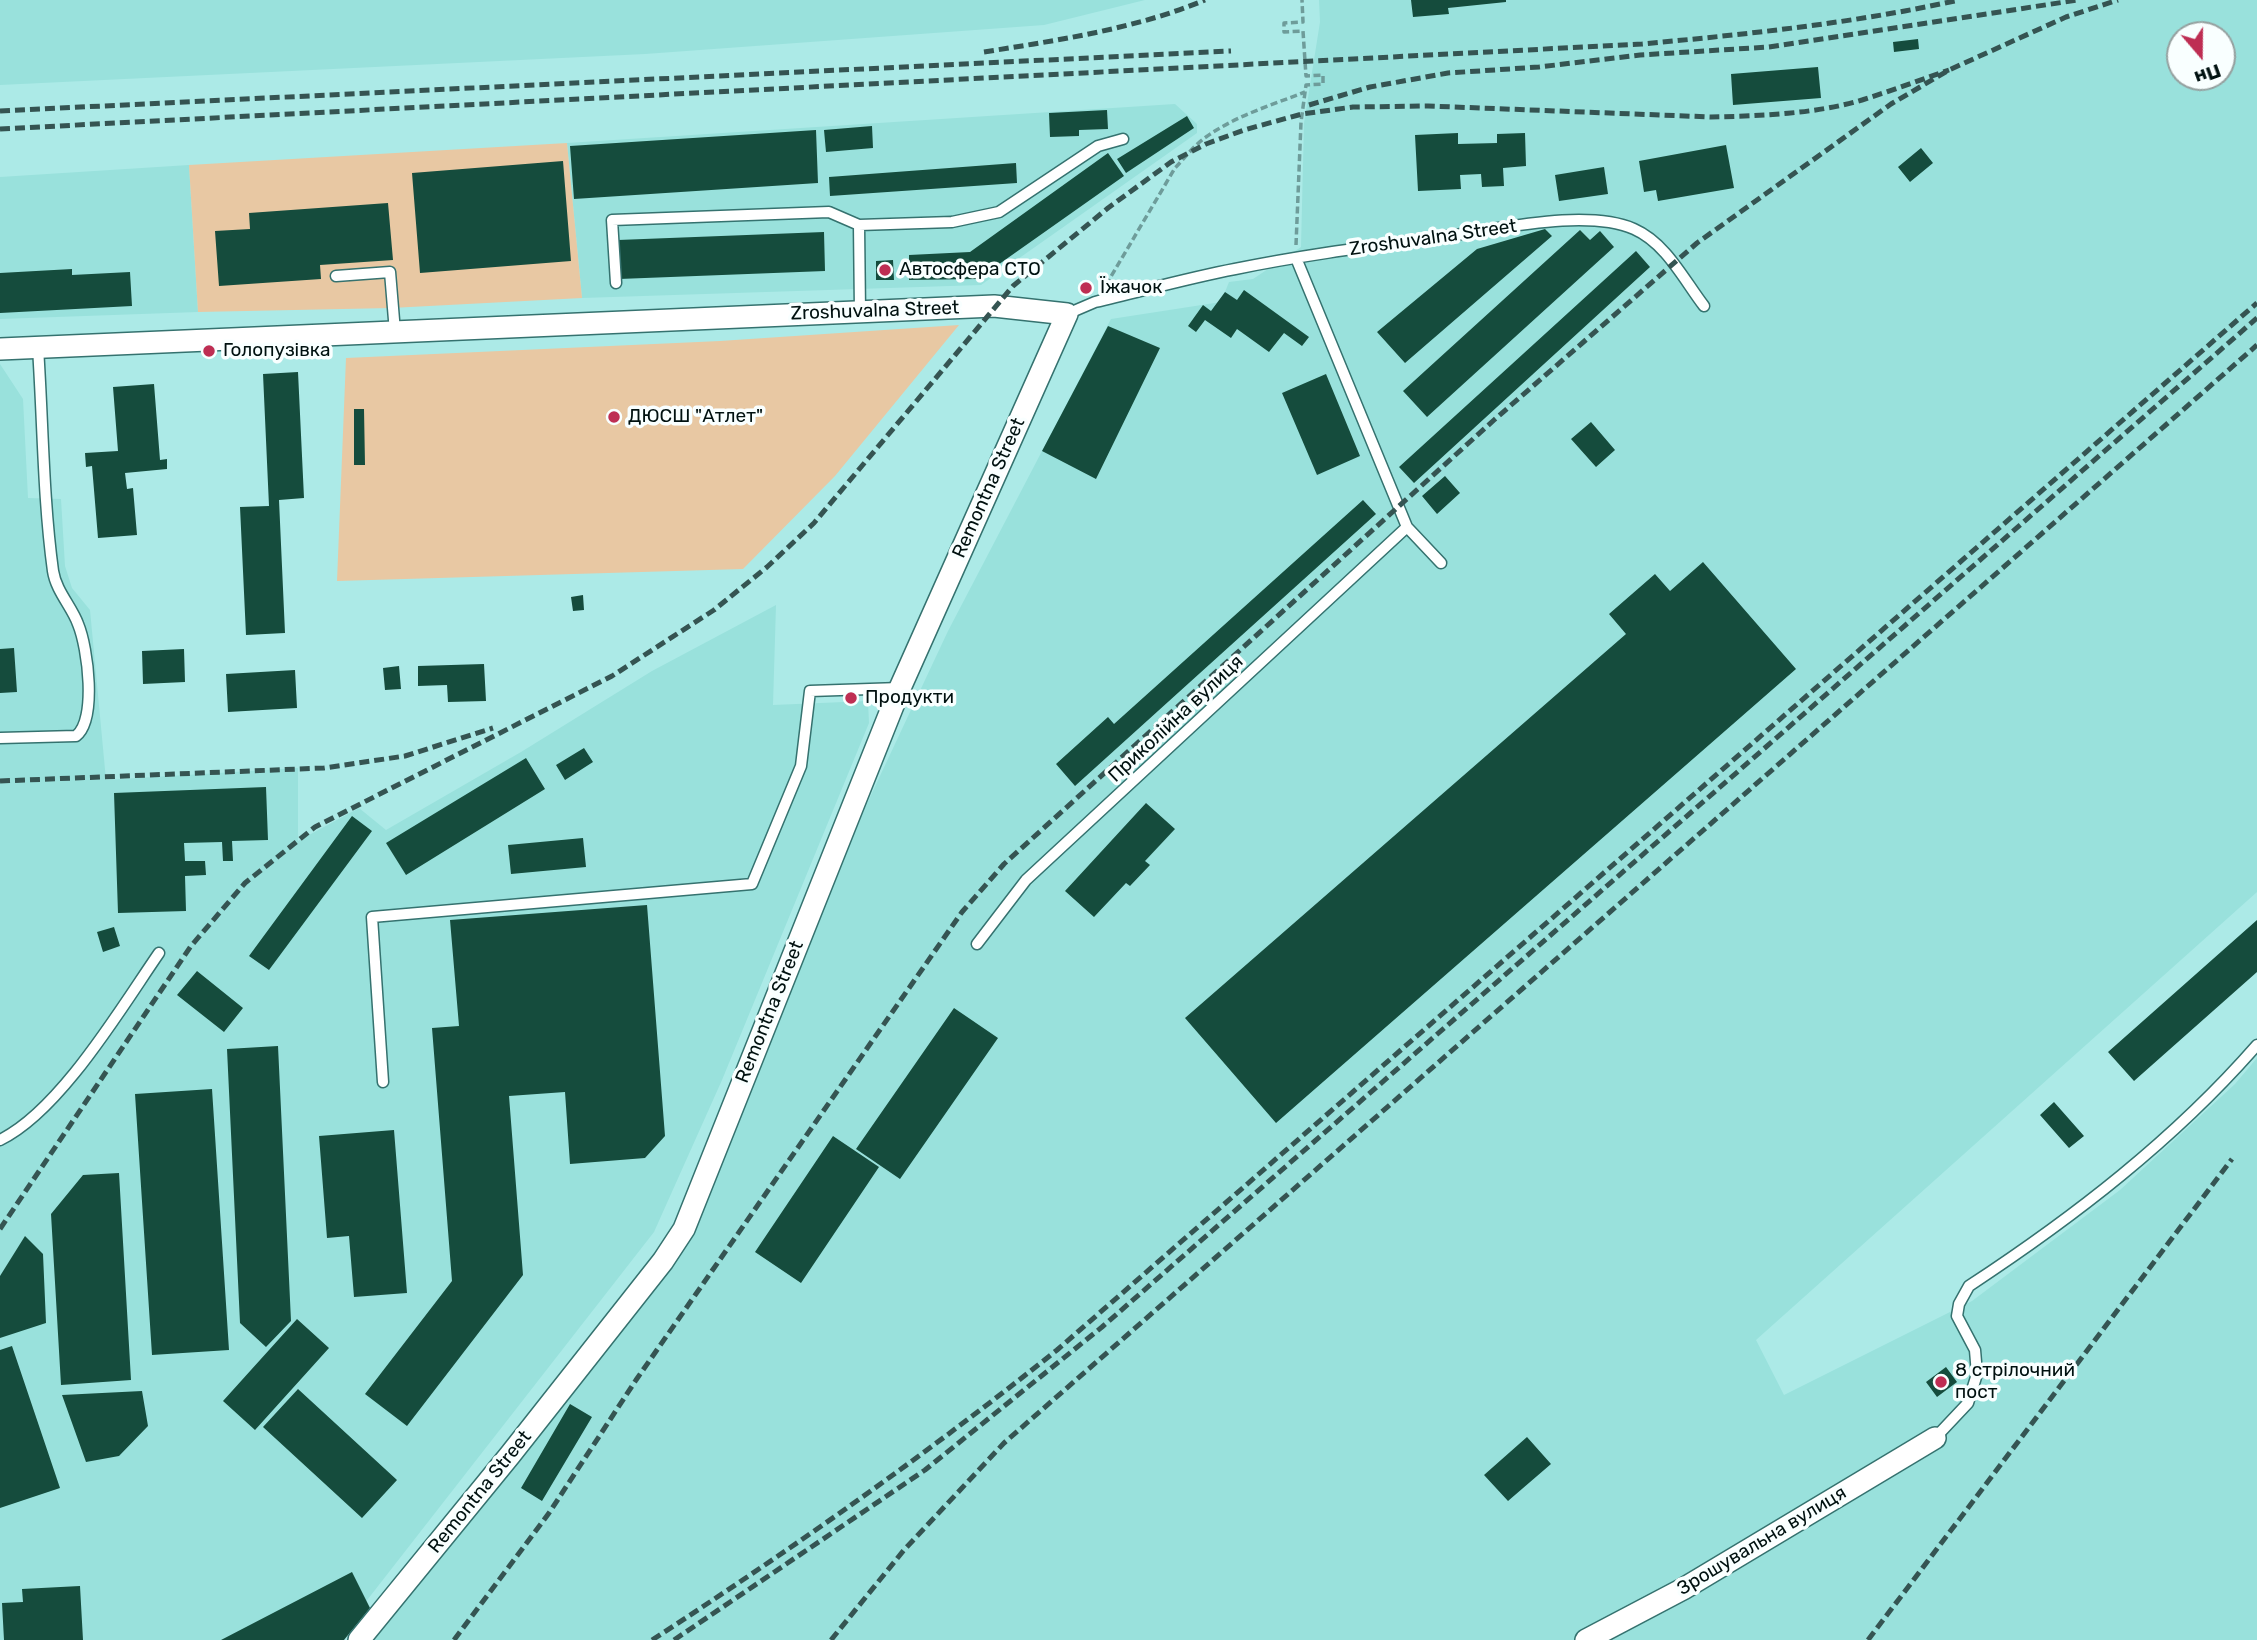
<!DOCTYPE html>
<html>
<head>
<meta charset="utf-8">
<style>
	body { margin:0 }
	#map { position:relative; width:2257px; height:1640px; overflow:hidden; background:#aceae7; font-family:Rubik,sans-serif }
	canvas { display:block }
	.north { position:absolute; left:2166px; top:21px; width:70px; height:70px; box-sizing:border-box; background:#f9ffff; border:2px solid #95a09f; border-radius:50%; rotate:160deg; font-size:19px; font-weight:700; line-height:28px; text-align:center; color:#001110 }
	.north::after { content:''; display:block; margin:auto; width:24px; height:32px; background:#be2e53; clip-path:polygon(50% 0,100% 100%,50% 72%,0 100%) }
</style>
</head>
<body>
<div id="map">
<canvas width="2257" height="1640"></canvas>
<div class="north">Пн</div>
</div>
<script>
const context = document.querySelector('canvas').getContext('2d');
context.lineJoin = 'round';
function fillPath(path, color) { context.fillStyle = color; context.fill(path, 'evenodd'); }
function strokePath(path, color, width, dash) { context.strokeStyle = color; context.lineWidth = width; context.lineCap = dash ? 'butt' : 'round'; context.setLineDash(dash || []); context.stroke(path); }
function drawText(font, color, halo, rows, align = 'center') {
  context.font = font + ' Rubik,sans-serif'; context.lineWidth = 7; context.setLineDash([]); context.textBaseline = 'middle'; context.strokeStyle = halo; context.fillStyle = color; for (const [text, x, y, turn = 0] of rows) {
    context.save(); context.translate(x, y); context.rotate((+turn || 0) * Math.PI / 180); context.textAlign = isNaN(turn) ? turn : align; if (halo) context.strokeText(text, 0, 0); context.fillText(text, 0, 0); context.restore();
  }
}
fillPath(new Path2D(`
	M0,0H1145L1044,25L645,54L0,85Z
	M1319,0H2257V892L1756,1340L1784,1395L1972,1301L2120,1190L2235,1084L2257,1058V1640H370L681,1251L729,1144L864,810L948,631L1111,319L1221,302L1229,282L1253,279L1301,247L1304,123L1320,22ZM2180,35H2222V77H2180Z
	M1175,104L1197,124V133L981,285L582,298L567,143Z
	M189,165L198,312L0,319V177Z
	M0,364L23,399L28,498L61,499L65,566L72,588L90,610L106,780L298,768V841L359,808L386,830L521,752L652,671L776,605L773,705L868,701L869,723L722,1080L654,1232L336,1640H0Z`), '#99e1dc');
fillPath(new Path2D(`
	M567,143L582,298L391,308L198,312L189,165Z
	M959,325L835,476L743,569L337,581L346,358L720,341Z`), '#e8c8a3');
fillPath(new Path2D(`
	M1411,0H1506V2L1448,8L1449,14L1413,17Z
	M1918,39L1919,49L1894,52L1893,42Z
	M1818,67L1821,98L1733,105L1731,74Z
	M1107,110L1108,129L1079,130V136L1050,137L1049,113Z
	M1187,116L1194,128L1126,173L1117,159Z
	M872,126L873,148L826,152L824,130Z
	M816,130L818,183L574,199L570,146Z
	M1458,133V144L1497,143V134L1525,133L1526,166L1503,168L1504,186L1482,187L1481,174L1460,175L1461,189L1418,191L1415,135Z
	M1726,145L1734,188L1658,201L1656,190L1644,192L1639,161Z
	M1921,148L1933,163L1910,182L1898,167Z
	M1108,153L1124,176L978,279L909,280V255L970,252Z
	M563,161L571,261L420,273L412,173Z
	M1016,163L1017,183L830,196L829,177Z
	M1604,167L1608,194L1559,201L1555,175Z
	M388,203L393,260L320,265L321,279L219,286L215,231L250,229L249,213Z
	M1545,229L1552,236L1405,363L1377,332L1477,249Z
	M1580,230L1590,240L1600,231L1614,247L1427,417L1403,391Z
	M824,232L825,271L619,279L618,240Z
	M1636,251L1650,267L1414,483L1399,467Z
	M893,260L894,280H876V261Z
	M72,269V275L130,272L132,306L0,313V273Z
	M1244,290L1309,337L1302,346L1284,333L1269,352L1237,329L1231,338L1205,320L1196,332L1188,326L1203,305L1211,311L1225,292L1237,300Z
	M1108,326L1160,348L1096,479L1042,451Z
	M298,372L304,498L279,500L285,633L246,635L240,507L269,506L263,374Z
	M1326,374L1360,456L1317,475L1282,393Z
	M154,384L160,460L167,459V469L125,473L127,489L133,488L137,535L98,538L92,466L86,467L85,453L118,451L113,387Z
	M354,409H364L365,465H354Z
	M1591,422L1615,450L1596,467L1571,439Z
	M1445,476L1460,493L1437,514L1422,496Z
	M1363,500L1376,514L1075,786L1056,764L1108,717L1114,724Z
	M1703,562L1796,669L1276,1123L1185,1018L1626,634L1609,614L1655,574L1670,591Z
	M583,595L584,610L573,611L571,597Z
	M14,648L17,692L0,693V649Z
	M184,649L185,682L143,684L142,651Z
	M484,664L486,701L448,702L447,685L418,686V666Z
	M399,666L401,689L385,690L383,668Z
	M295,670L297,708L228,712L226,674Z
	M584,748L593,762L565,780L556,765Z
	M526,758L545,789L406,875L386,843Z
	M266,787L268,840L232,841L233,861H223L222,842L184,843L185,861H205L206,875L185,876L186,911L118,913L114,793Z
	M1146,803L1175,829L1145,861L1150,865L1130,886L1126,883L1094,917L1065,891Z
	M352,816L372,831L269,970L249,956Z
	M583,838L586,867L511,874L508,845Z
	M647,905L665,1136L645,1158L570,1164L565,1092L509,1096L523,1275L407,1426L365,1394L452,1281L432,1028L459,1026L450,920Z
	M2257,920V972L2134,1081L2108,1052Z
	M114,927L120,946L103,952L97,932Z
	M197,971L243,1008L224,1032L177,995Z
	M954,1008L998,1038L900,1179L856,1149Z
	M278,1046L291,1321L266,1347L240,1323L227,1049Z
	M212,1089L229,1350L152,1355L135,1094Z
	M2054,1102L2084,1136L2069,1148L2040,1115Z
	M394,1130L407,1293L354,1297L349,1236L327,1238L319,1136Z
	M833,1136L879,1167L801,1283L755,1252Z
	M119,1173L131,1380L61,1385L51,1214L83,1175Z
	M25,1236L43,1254L46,1323L0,1338V1276Z
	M297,1319L329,1348L255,1430L223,1401Z
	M12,1346L60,1488L0,1508V1350Z
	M1946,1367L1957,1382L1937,1397L1926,1382Z
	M298,1389L397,1480L362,1518L263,1427Z
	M142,1391L148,1426L119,1456L86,1462L62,1395Z
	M570,1404L592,1417L542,1501L521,1488Z
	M1527,1437L1551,1464L1508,1501L1484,1475Z
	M352,1572L370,1608L344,1640H221Z
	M80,1586L83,1640H4L2,1603L23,1602L22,1589Z`), '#154c3d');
const lane = new Path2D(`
	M1296,258L1407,527L1441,563
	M336,276L390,272L395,332
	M616,283L612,220L829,212L859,225
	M860,312L859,225L952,222L999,212L1098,146L1123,139
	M1067,314L1095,302C1142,291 1188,278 1235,269C1308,254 1382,245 1455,235C1505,228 1587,209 1634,229C1666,243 1684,280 1704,306
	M0,738L76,736C97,720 88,648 78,624C72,607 56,591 53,571C43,498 43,422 38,348
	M977,944L1026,880L1407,527
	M383,1082L372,917L752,884L801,766L810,691L900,688
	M0,1140C60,1111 121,1008 159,953
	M1935,1438L1968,1403L1977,1374L1975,1350L1957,1316L1959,1304L1969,1286C2074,1217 2174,1140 2257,1045`);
const street = new Path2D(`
	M0,349L994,306L1067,314L900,688L684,1229L663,1261L510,1455L359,1640
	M1586,1640L1683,1589L1935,1438`);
strokePath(lane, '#35726f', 13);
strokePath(street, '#35726f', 24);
strokePath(new Path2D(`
	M1296,245L1301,122L1306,85L1323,84V75L1306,76L1303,31L1284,32V23L1303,22L1302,0
	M1106,285L1175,168C1185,158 1194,145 1206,137C1235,116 1272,105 1305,92`), '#6e9c9a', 3.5, [7, 3.5]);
strokePath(lane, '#fff', 10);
strokePath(street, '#fff', 21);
strokePath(new Path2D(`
	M984,52C1059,40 1135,29 1205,0
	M1309,105L1370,87L1448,73L1539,67L1640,55L1769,47L2078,0
	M0,111L1231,51
	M0,129L1642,44C1749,34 1855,23 1959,0
	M0,781L324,768L405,756L493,728
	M0,1229L191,946L245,883L315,827L612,676L714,610L767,567L814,523L1013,286L1108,208L1171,162L1206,144L1244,130L1302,114L1353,107L1428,106L1711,117C1759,116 1815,114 1862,100C1891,91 1920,80 1949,70
	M454,1640L549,1513L636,1380L962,912L1004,864L1494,420L1697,243L1891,104L1949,70L2066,17L2118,0
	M652,1640C792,1549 927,1454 1057,1350L2257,303
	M674,1640L925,1470L1102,1327L2257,318
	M831,1640L904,1550L1004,1443L2257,345
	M1868,1640L2232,1159`), '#355452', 5, [10, 5]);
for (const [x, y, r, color] of [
	[885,270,7,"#be2e53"],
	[1086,288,7,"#be2e53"],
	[209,351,7,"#be2e53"],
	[614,417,7,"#be2e53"],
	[851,698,7,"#be2e53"],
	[1941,1382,7,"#be2e53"]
]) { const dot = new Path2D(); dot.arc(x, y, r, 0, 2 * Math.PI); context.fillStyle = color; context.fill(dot); strokePath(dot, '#f9ffff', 2.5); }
drawText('19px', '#001110', '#f9ffff', [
	["Zroshuvalna Street",1433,238,-8],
	["Zroshuvalna Street",875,311,-2],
	["Remontna Street",989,488,-66],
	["Приколійна вулиця",1176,719,-43],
	["Remontna Street",770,1012,-68],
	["Remontna Street",480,1492,-51],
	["Зрошувальна вулиця",1762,1541,-31]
]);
drawText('19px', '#001110', '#f9ffff', [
	["Автосфера СТО",899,270],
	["Їжачок",1100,288],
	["Голопузівка",223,351],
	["ДЮСШ \"Атлет\"",628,417],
	["Продукти",865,698],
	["8 стрілочний",1955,1371],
	["пост",1955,1393]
], 'left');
</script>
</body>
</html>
